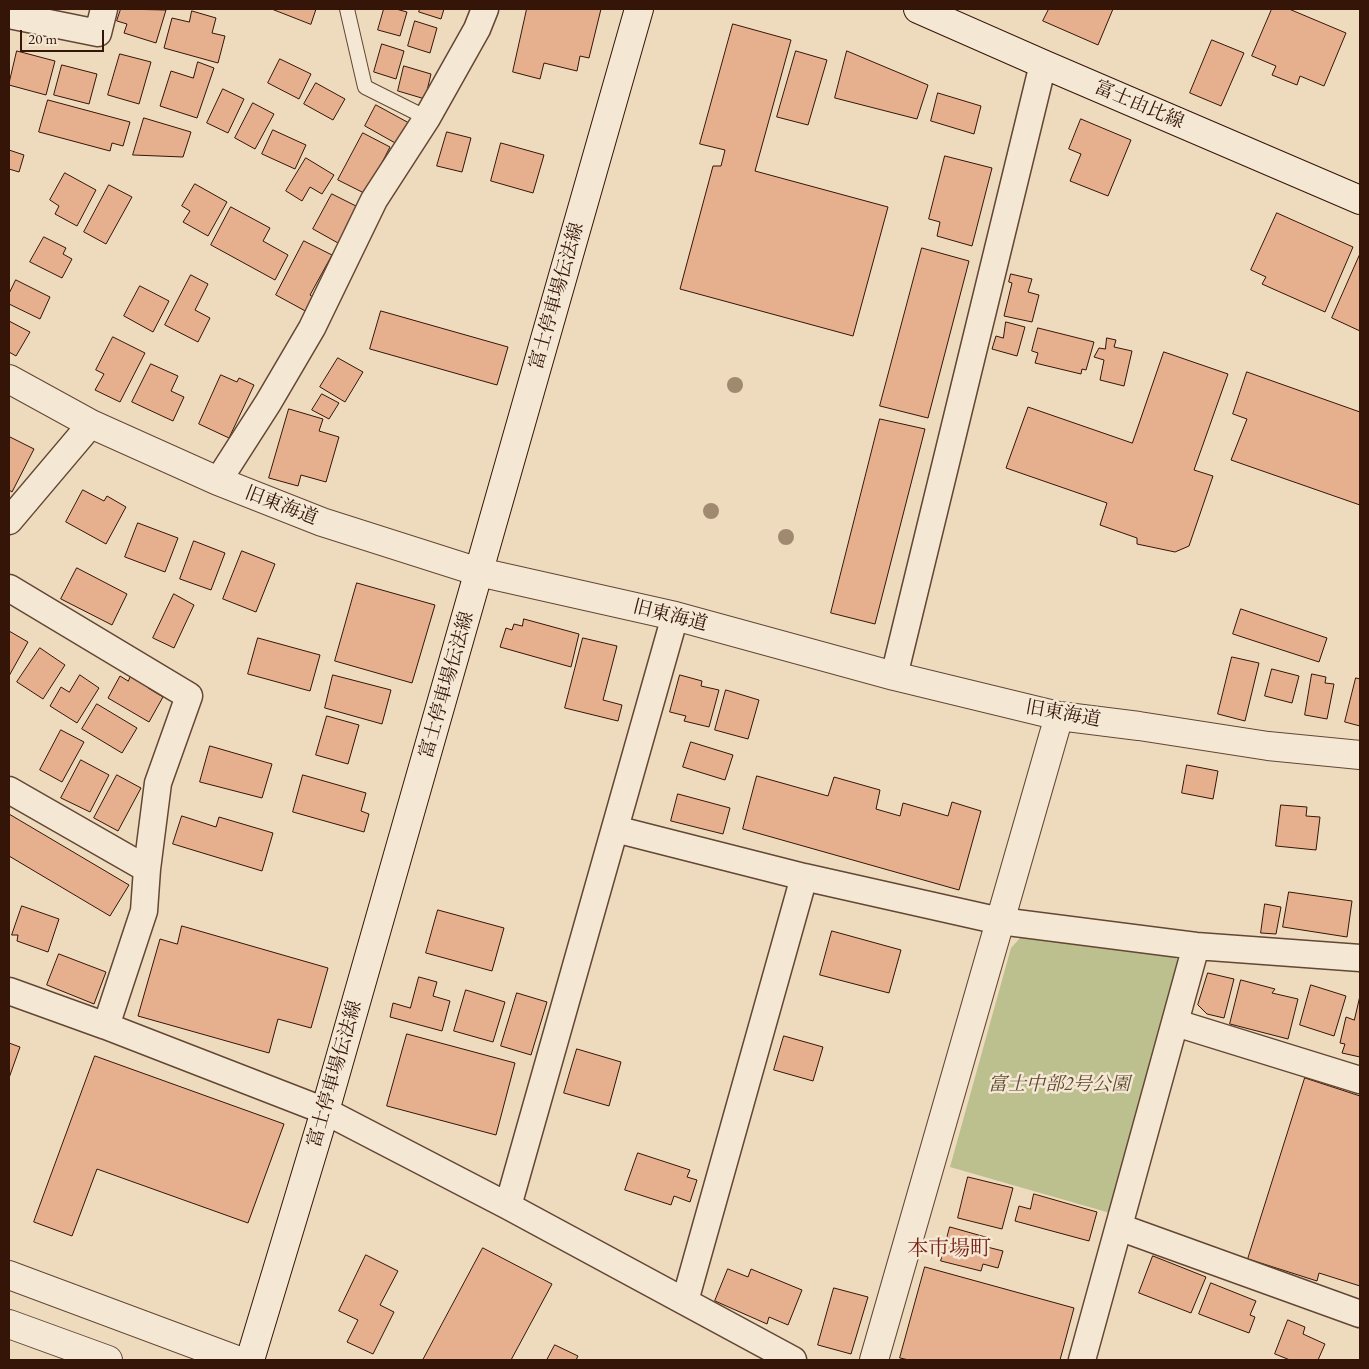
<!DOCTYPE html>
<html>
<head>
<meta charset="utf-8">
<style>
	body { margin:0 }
	#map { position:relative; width:1369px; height:1369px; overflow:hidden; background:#eedbbd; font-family:"EB Garamond",serif }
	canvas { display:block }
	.frame { position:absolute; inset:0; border:10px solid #351507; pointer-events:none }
	.scale { position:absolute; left:20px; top:30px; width:84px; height:22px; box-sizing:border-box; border:2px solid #351507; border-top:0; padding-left:6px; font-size:15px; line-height:18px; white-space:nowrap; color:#351507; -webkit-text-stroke:4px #f4e8d4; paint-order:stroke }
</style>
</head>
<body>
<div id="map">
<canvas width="1369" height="1369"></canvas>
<div class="frame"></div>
<div class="scale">20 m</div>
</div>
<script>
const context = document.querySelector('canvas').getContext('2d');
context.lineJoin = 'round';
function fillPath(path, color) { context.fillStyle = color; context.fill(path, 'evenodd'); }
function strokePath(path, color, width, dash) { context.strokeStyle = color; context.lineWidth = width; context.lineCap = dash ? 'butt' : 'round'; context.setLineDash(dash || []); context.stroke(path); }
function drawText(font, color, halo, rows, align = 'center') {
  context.font = font + ' "EB Garamond","Noto Serif JP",serif'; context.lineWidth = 5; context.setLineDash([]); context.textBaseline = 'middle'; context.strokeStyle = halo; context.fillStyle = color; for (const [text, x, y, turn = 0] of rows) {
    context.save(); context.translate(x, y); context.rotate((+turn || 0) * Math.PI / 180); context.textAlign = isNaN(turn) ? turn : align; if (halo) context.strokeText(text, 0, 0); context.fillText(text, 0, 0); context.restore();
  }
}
fillPath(new Path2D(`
	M1021,937L1167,950L1179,961L1110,1213L950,1167L1011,948Z`), '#bcbf8e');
const building = new Path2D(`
	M121,9L166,10L156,43L124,33L127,24L117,21Z
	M272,9H316L311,24Z
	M384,9H396L407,12L400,36L378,30Z
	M420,9H444L441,19L419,12Z
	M527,9H601L589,58L580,56L577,71L544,63L540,79L513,72Z
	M1049,9H1113L1098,45L1043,21Z
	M1272,9H1289L1346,33L1324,86L1300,76L1297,85L1272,75L1276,66L1252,56Z
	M192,11L216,18L212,33L225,36L218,63L164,48L172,18L189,22Z
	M415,21L437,28L430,53L408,46Z
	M733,24L791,40L755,171L888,207L853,336L680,289L713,166H721L725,150L700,144Z
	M1212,40L1244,53L1221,106L1190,93Z
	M382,44L404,51L396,79L374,72Z
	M17,51L55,61L46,95L9,85Z
	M796,51L827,60L808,125L777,117Z
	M847,51L928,85L917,119L835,98Z
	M120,54L151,62L139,104L108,95Z
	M280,59L311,74L299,99L268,83Z
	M198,62L214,68L197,118L160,106L171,71L193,78Z
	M62,65L97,74L89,104L54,95Z
	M404,66L431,74L425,99L398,91Z
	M316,83L345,99L333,120L304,104Z
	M223,89L244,99L228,133L207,123Z
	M938,93L981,106L974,134L931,121Z
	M48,100L130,122L123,146L112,143L110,151L39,132Z
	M253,103L274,114L255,149L235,138Z
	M376,105L409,123L397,144L365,126Z
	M144,118L191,132L183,157L133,155Z
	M1081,119L1131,140L1108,196L1070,181L1081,154L1069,149Z
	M273,130L306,145L295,169L262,154Z
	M447,132L471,138L462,172L437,166Z
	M363,133L390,147L366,194L338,180Z
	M501,143L544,155L533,193L491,181Z
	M9,150L24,155L19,172L9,169Z
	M945,156L992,168L972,246L937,236L940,222L929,219Z
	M306,158L334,175L322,194L310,187L302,201L286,191Z
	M65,173L96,190L77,226L55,214L59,206L50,200Z
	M195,184L227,202L208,236L183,222L190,211L182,206Z
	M109,185L132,197L106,244L84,232Z
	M332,194L358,207L338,243L313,229Z
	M231,207L270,228L263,241L288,255L275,280L211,245Z
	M1277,213L1353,247L1325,312L1262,284L1266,277L1251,270Z
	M44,237L66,248L63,254L72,259L62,278L30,262Z
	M304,241L332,255L310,295L316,299L309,313L276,295Z
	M922,248L969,261L928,418L880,406Z
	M1360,254V331L1332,318Z
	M1011,274L1032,279L1028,292L1039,295L1032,322L1004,316L1012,283L1009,282Z
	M191,275L208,284L195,310L210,318L198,342L165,325Z
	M16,280L50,297L40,319L9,304V294Z
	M140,286L169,301L153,332L124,316Z
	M381,311L508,347L497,385L370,349Z
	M9,321L30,332L16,356L9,352Z
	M1006,322L1025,327L1017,356L992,349L996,336L1003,338Z
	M1038,328L1094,342L1086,370L1082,369L1081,374L1035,363L1038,353L1032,351Z
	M113,337L145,353L120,402L95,390L104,374L96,370Z
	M1107,338L1116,340L1114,347L1132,351L1124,386L1100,380L1104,360L1094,357L1099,348L1105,349Z
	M1164,352L1228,374L1194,470L1213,476L1189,546L1175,552L1137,544V538L1100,525L1107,503L1006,468L1028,407L1132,443Z
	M338,358L363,372L345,402L320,387Z
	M151,364L178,376L171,391L184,397L173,421L132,402Z
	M1247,372L1360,412V505L1231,460L1247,419L1233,414Z
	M221,375L237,382L239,378L254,385L229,438L199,424Z
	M322,394L339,403L329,419L312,410Z
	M289,409L323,419L319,431L339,437L326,482L301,475L298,486L269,478Z
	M880,419L925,429L875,624L831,613Z
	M10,437L34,449L12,492L9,490V440Z
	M83,490L104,501L107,496L126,507L106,544L66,522Z
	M138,523L178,538L165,572L125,557Z
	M194,541L225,553L211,590L180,579Z
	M242,551L275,564L256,612L223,599Z
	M77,568L127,594L112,625L61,599Z
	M357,583L435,605L412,683L335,661Z
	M174,594L194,605L174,648L153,638Z
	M1241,609L1327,638L1319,662L1233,634Z
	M524,619L579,634L571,667L500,647L506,628L512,630L514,624L522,626Z
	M9,631L28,642L9,676Z
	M258,638L320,655L310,691L248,674Z
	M583,638L617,646L603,700L622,705L618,721L565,708Z
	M40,648L65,665L43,699L17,682Z
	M1232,657L1259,663L1245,721L1218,714Z
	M1272,669L1299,676L1292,703L1265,696Z
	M132,673L151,684L148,688L163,697L149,722L108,698L120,676L128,681Z
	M1312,674L1326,677L1325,683L1334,684L1327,719L1305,715Z
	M80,675L99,688L77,723L50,706L61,687L69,692Z
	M333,675L391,690L382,724L325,708Z
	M680,675L702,681L701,686L719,690L709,727L684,721L686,716L670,712Z
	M1356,678L1360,679V726L1345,722Z
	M726,690L759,700L748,739L715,730Z
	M97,704L137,728L122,753L82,729Z
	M327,716L359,725L348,764L316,755Z
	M61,730L84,742L62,782L40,770Z
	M691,742L733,755L725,780L683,767Z
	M210,746L272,764L262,798L200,782Z
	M81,760L109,775L90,812L61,798Z
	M1187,765L1218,771L1213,799L1182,793Z
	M117,775L141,788L118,831L94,818Z
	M303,775L366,793L361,811L369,814L364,832L293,812Z
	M757,776L828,796L834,777L880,790L876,809L900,816L903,803L948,816L952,802L981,811L959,890L743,829Z
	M678,794L730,808L723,834L671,821Z
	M1281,805L1307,807L1306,816L1320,817L1316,850L1276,846Z
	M9,814L129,885L110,916L9,856Z
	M182,816L216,827L219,817L273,833L262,871L173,844Z
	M1289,892L1352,901L1347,937L1283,927Z
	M1265,904L1281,907L1276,934L1261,933Z
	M22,906L59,919L48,952L17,941L18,935H12Z
	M438,910L504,928L492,971L426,953Z
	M182,926L328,968L311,1028L278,1019L269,1053L138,1016L160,939L177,944Z
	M832,931L901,950L889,993L820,975Z
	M59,954L106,972L94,1004L47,985Z
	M1208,973L1234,979L1224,1018L1207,1014L1198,1005Z
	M419,977L437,982L433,996L450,1001L442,1031L390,1017L393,1003L410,1008Z
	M1241,980L1275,989L1272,993L1298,999L1288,1039L1230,1024Z
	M1311,985L1346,996L1334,1036L1300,1025Z
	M466,990L505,1002L493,1042L454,1031Z
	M517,993L547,1002L531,1055L501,1046Z
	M1360,996V1057L1342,1053L1345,1044L1340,1043L1346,1017L1354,1020Z
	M407,1034L515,1063L496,1135L387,1106Z
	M784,1036L823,1047L813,1081L774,1070Z
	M9,1043L20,1047L9,1078Z
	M577,1049L621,1062L609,1106L564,1093Z
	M95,1056L284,1124L248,1223L97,1169L72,1236L34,1222Z
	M1305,1078L1360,1096V1286L1319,1273L1317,1281L1248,1259Z
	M638,1153L690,1170L687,1177L697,1180L690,1202L674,1196L671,1205L625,1190Z
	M968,1177L1013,1188L1002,1229L958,1218Z
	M1034,1194L1097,1212L1089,1241L1015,1221L1019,1206L1030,1209Z
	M950,1227L989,1238L987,1247L1003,1251L998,1268L983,1264L981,1271L941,1261Z
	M483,1248L552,1284L511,1360H423Z
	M366,1255L398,1271L380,1305L394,1312L373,1354L347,1342L358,1320L339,1311Z
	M1153,1256L1206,1277L1191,1313L1139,1293Z
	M925,1267L1074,1308L1060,1360H909L900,1358Z
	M728,1269L748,1277L751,1269L802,1290L788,1325L769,1317L767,1324L715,1301Z
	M1211,1283L1256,1301L1250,1315L1255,1317L1249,1333L1199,1314Z
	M834,1288L868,1297L851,1354L818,1345Z
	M1288,1320L1305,1327L1303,1334L1325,1344L1318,1360H1290L1275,1354Z
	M555,1345L578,1356L576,1360H547Z`);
fillPath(building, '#e6b08f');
strokePath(building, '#351507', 1);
const service = new Path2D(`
	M347,9L365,87L427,118`);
const minor = new Path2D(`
	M9,15L98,33L104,9
	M218,481L268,403L312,328L374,200L427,118L477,29L485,9
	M9,521L91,424
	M9,588L189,696L158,783L147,869L144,911L106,1026
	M894,676L1043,64
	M9,790L147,869
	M615,829L804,877L1000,921L1196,946L1360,958
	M9,991L106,1026L325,1111L508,1206L793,1360
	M1176,1023L1360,1080
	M508,1206L675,616
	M1119,1227L1360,1314
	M685,1301L804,877
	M1082,1360L1196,946`);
const tertiary = new Path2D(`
	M9,379L91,424L218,481L322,522L479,572L675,616L894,676L1059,716L1139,726L1268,746L1360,755
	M9,1275L237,1360
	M9,1324L108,1360
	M874,1360L1059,716`);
const secondary = new Path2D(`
	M918,9L1043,64L1360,200
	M250,1360L325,1111L639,9`);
strokePath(service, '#634634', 16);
strokePath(minor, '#634634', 29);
strokePath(tertiary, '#634634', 30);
strokePath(secondary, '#351507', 30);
strokePath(service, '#f4e8d4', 14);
strokePath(minor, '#f4e8d4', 26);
strokePath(tertiary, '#f4e8d4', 28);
strokePath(secondary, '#f4e8d4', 28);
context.fillStyle = '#9f8a6f';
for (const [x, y] of [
	[735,385],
	[711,511],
	[786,537]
]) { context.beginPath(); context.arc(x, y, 8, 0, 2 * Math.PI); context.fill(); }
drawText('19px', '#351507', '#f4e8d4', [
	["富士由比線",1139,105,23],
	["富士停車場伝法線",557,296,-74],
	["旧東海道",281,506,21],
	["旧東海道",670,616,14],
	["富士停車場伝法線",447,685,-74],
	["旧東海道",1063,714,10],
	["富士停車場伝法線",335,1074,-74]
]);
drawText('italic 19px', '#5e4830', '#f4e8d4', [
	["富士中部2号公園",1059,1085]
]);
drawText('21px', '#7a1f14', '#f4e8d4', [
	["本市場町",949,1249]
]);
</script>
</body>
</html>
